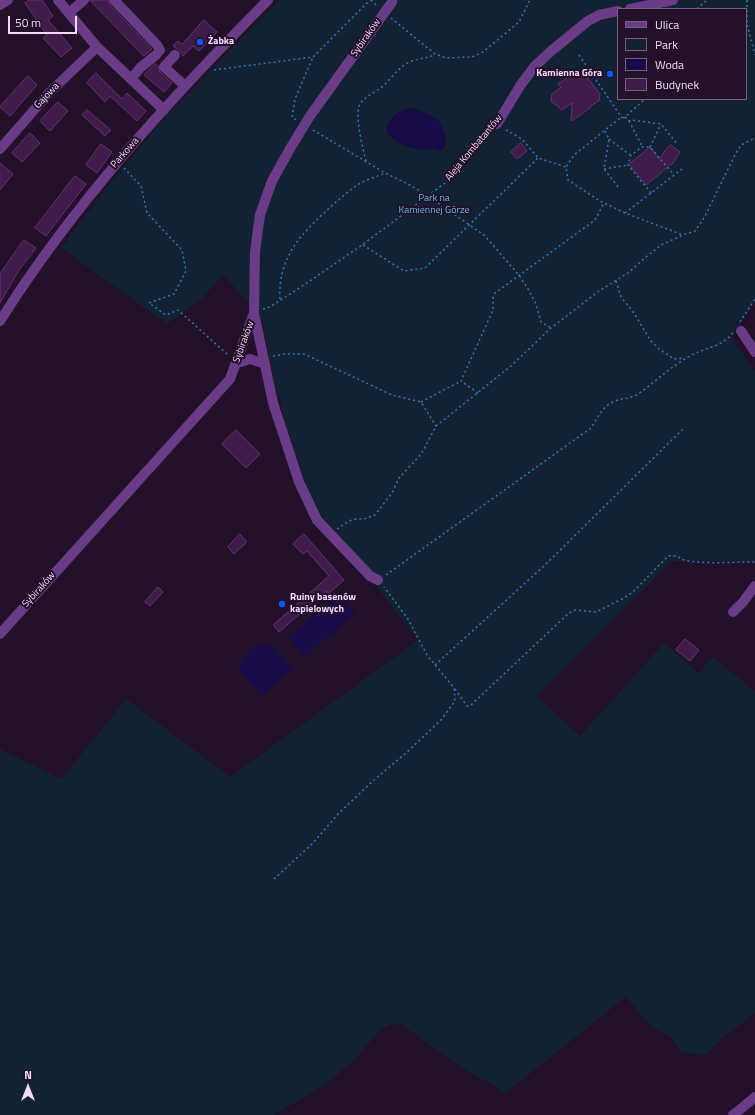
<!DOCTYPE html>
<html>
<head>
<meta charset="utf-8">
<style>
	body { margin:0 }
	#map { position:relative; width:755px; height:1115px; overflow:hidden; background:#231029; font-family:"Titillium Web",sans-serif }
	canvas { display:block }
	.legend { position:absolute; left:617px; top:8px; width:130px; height:92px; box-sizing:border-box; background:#231029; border:1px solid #76607f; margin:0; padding:5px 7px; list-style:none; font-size:12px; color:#f3d9ff }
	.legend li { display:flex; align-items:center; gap:8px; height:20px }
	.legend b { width:20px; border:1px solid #76607f }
	.north { position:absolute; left:8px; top:1067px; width:40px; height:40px; -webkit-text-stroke:3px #231029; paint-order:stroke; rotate:0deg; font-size:11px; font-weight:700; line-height:16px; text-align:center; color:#f3d9ff }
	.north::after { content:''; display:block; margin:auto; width:14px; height:18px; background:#f3d9ff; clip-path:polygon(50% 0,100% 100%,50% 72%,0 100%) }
	.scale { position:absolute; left:8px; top:16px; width:69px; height:18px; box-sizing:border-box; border:2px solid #f3d9ff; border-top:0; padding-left:5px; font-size:12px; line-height:14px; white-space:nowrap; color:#f3d9ff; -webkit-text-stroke:3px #231029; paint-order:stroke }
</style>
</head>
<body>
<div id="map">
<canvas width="755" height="1115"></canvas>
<ul class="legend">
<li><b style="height:5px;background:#6a3c88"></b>Ulica</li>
<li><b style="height:11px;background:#132233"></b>Park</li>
<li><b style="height:11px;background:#170b48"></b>Woda</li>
<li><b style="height:11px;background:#401c4a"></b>Budynek</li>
</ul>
<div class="north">N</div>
<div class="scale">50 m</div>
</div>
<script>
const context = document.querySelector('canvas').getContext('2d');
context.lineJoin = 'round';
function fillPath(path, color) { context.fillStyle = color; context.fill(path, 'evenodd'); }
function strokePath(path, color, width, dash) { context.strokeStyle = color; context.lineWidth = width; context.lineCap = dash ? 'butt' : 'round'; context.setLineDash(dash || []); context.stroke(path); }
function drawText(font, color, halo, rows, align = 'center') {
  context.font = font + ' "Titillium Web",sans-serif'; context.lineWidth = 4; context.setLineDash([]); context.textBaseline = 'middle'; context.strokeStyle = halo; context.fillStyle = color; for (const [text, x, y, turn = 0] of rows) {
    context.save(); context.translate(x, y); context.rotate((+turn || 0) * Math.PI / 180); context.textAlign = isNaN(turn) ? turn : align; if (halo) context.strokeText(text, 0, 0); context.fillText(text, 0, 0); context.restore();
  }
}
fillPath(new Path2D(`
	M279,0H755V302L731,337L755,371V561H672L537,696L580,736L664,643L699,674L712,657L755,691V1013L720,1040L704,1056L680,1051L671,1037L651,1027L626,997L506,1093L461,1067L402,1025L394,1023L382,1028L354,1060L325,1085L274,1115H0V749L61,779L126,699L230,777L418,640L347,549L317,514L311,499L284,420L282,407L273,377L262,319L223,274L203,298L167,324L61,248L107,187L166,116ZM618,9H746V99H618Z`), '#132233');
fillPath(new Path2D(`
	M410,108C416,108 434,116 438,120C443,125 450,143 443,149C439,153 436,149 432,149C415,150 398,147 387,133C387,118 397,112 410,108Z
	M338,594L355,614L304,657L288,637Z
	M262,645H271L293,668L262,696L239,670C242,656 249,649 262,645Z`), '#170b48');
const building = new Path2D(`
	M29,0H42L53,16L48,20L72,48L61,57L43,38L47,35L25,3Z
	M90,0H108L109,4L152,49L151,50L144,56Z
	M204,20L217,32L199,51L193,46L183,56L180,51L173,46L178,41L182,44Z
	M155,64L158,66L160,72L172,83L164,92L144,75Z
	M96,73L122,99L127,93L146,111L137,121L110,96L105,102L87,83Z
	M584,73L600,94L599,101L590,106L591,107L582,114L571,121L572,103L562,110L551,101L552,94L561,87L558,84L568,77L570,79L577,74L579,76Z
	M28,76L37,85L10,116L0,107Z
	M58,102L68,111L50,131L40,121Z
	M87,110L111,130L105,136L82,115Z
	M30,133L40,143L22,162L12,153Z
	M521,143L527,151L517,159L511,152Z
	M101,144L112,152L97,173L86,165Z
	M671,145L680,152L673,163L646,185L629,164L650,147L659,159L667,148Z
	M0,163L13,174L0,190Z
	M75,176L86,184L46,236L35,228Z
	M24,240L36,248L19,270L0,303V274Z
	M236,430L260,454L246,468L222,444Z
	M240,534L247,542L234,554L228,547Z
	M304,534L344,580L328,594L326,591L279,632L273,625L329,576L307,551L303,554L293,544Z
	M158,587L163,592L150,606L145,602Z
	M685,639L699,650L690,661L676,650Z`);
fillPath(building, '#401c4a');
strokePath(building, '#652f76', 1);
strokePath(new Path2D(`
	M371,0L377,6
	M747,0V24L755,55
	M697,9L707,0
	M391,18L435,54L446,58L472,57L483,52L519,22L530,0
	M579,55L622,118
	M214,70L313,57L370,0
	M625,117L629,121L631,120L661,124L678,145
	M296,120L292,117L295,99L313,57
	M629,121L642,146
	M313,130L385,173L408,184L428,196L484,235L519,275L528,289L536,304L541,322L551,328
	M506,130L522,139L538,158L566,167
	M605,131L609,139L604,169L619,188
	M609,139L630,155
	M650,147L661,124
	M366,161C363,149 354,114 360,104C366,95 377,92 384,85C393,77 400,65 412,61C420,58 427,59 435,54
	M124,168L141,186L147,213L182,250L186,271L174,294L149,303L166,315L178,310L228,355
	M604,169L628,165
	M682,169L625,213L683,235
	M651,193L628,165L631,155L642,147H650L674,175
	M625,213L600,201L568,180L566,167L574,155L619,119L625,117L645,99
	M363,245L404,271L425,268L538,158
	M616,281L621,297L634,313L650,340L659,349L674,359L684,358
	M280,299C278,259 299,236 326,211C336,202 346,193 357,185C365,180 376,177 385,173
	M263,309L270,307L307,283L362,245L445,183L490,132
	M740,322L755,299
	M273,356L285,354H304L392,395L421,402L436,426
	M478,393L461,381L493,310V298L495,293L595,220L604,203
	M421,402L461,381
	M337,529L349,521L356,519H364L375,515L392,493L399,478L422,453L436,426L511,366L551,328L599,291L628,273L646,257L661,245L683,235L695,231L704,218L736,153L741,145L755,138
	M386,575L591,428C598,418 602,406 615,401C625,397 630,400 641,392C657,380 672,366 690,356C706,347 720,348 733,333
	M435,665L545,565L685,427
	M455,689L467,706L471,705L569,613L575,610L596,612L624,598L633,592L668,556C680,554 679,560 688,561C710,564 733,562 755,562
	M274,879L312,844L339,813L375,779L406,753L441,720L455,701L454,688L427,655L408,619L384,587`), '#3075bc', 1.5, [2, 3]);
strokePath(new Path2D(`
	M58,0L97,47L164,110
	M114,0L157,45L160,50L156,55L141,67L131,79
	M0,5L8,0
	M630,9L673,0
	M69,13L84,0
	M175,55L164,67L185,86
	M497,124L520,86L534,67L551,51L588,21L599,15L618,11
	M0,149L48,94L97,47
	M254,313L273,403L299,482L317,520L370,576L378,580
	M0,321C75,202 170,99 268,0
	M741,331L755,352
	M237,363L250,359L265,364
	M733,612L743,602L755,586
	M0,634L230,379L254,313L255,252L260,215L272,181L291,147L310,116L377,23
	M733,1115L755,1097`), '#6a3c88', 10);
strokePath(new Path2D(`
	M377,23L392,2`), '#6a3c88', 10);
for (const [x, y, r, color] of [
	[200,42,4,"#0658fe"],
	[610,74,4,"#0658fe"],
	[282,604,4,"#0658fe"]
]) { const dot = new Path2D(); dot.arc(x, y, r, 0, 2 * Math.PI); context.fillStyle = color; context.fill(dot); strokePath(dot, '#231029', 1.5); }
drawText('10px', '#f3d9ff', '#231029', [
	["Sybiraków",366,38,-55],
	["Gajowa",47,96,-46],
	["Aleja Kombatantów",474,148,-50],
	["Parkowa",125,153,-49],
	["Sybiraków",244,342,-70],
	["Sybiraków",39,590,-48]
]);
drawText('bold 10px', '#f3d9ff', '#231029', [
	["Żabka",208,42],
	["Kamienna Góra",602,74,"right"],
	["Ruiny basenów",290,598],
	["kapielowych",290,610]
], 'left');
drawText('10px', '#63b9e0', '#231029', [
	["Park na",434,199],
	["Kamiennej Górze",434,211]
]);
</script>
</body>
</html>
